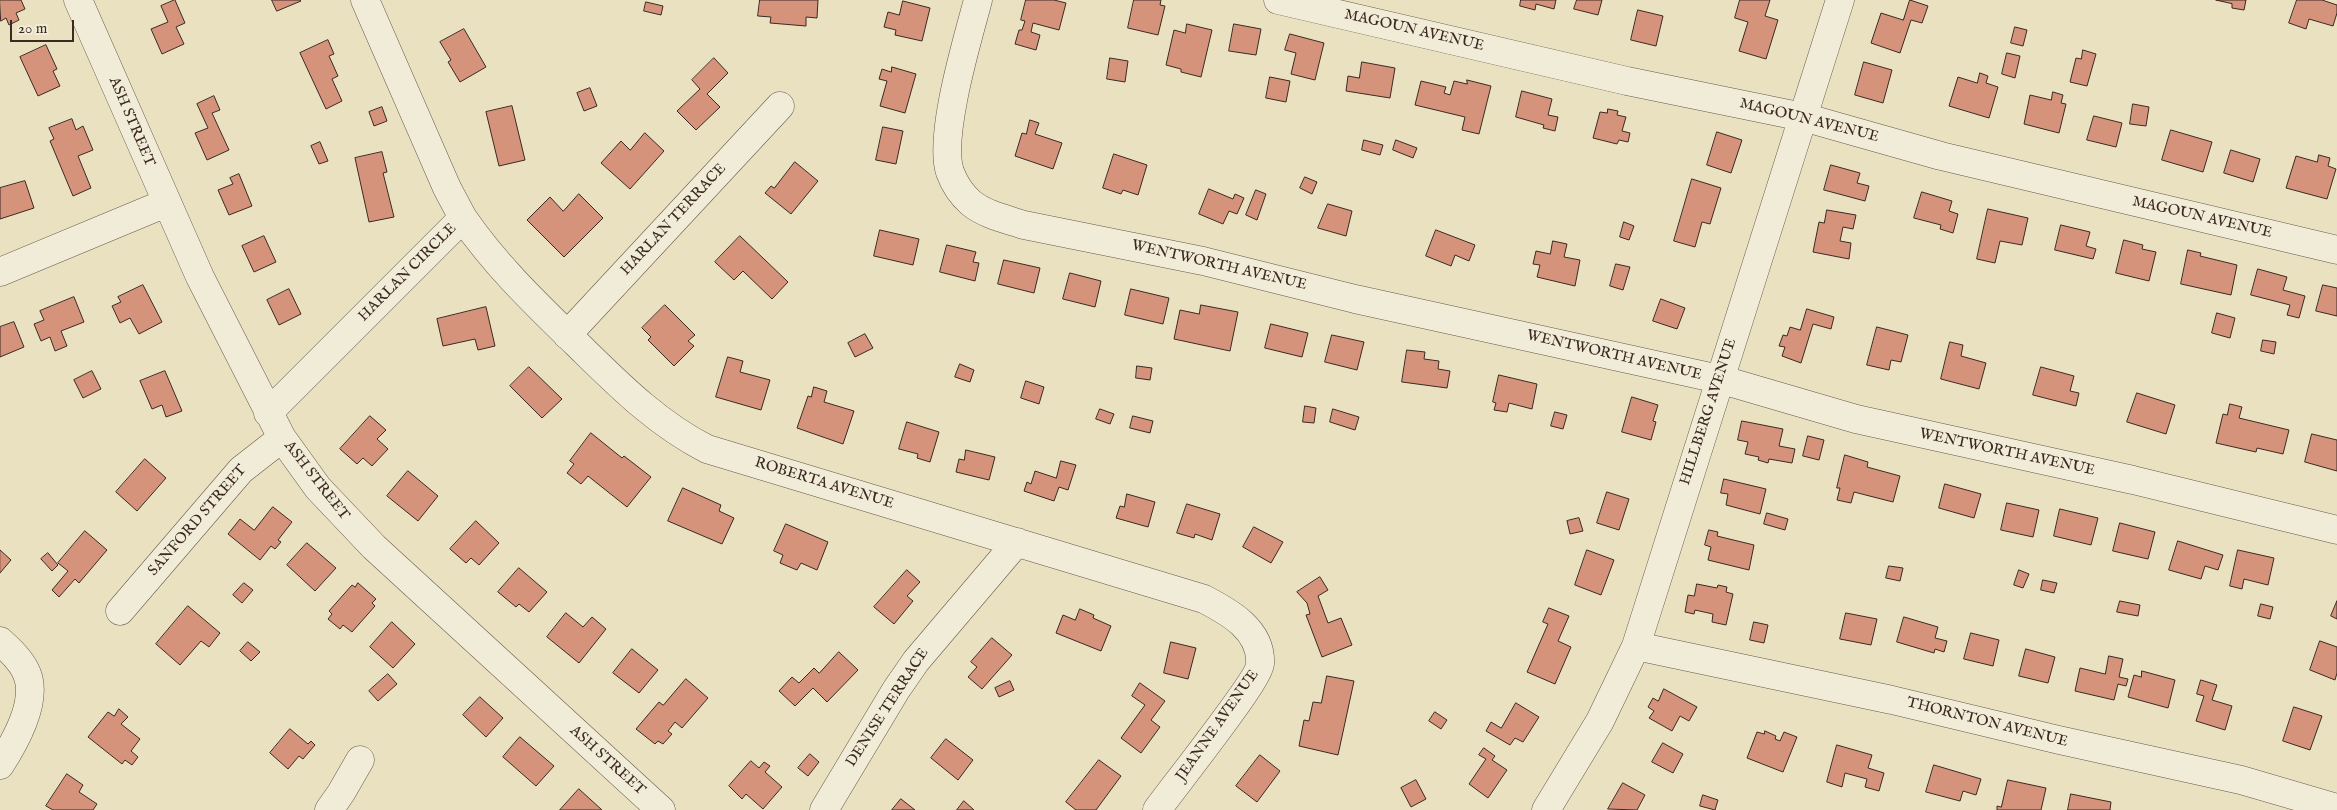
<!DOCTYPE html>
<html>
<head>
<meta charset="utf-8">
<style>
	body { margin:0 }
	#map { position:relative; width:2337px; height:810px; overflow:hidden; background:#eae1c1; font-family:"IM FELL English",serif }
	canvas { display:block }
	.scale { position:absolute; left:10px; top:20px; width:64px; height:22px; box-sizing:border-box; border:2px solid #3c2922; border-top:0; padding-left:6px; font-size:15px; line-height:18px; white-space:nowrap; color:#3c2922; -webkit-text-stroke:4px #f1ecd7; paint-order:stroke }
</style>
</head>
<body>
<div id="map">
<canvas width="2337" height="810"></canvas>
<div class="scale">20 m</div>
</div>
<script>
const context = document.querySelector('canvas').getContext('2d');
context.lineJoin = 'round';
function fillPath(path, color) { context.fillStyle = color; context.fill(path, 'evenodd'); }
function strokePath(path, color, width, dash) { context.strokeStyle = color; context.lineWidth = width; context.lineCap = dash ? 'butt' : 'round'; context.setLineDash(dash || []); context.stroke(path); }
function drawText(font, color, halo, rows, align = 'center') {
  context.font = font + ' "IM FELL English",serif'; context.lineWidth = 4; context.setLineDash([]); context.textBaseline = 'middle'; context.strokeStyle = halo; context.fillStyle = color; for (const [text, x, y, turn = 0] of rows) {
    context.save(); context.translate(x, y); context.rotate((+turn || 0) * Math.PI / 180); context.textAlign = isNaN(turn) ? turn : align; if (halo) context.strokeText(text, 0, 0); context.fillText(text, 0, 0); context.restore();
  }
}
const building = new Path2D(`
	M0,0H21L25,9L16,13L19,20L9,25L6,18L1,21Z
	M175,0L185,23L176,27L184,44L162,54L151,29L168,22L161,6Z
	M272,0H300L301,1L277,11Z
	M760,0H818L817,18L806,17V26L770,23L771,17L758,16Z
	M1026,0H1054L1066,3L1059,30L1033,23L1031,32L1040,35L1036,50L1015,44L1019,30H1022L1025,21L1021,20Z
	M1134,0H1161L1160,5L1165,6L1158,35L1128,28Z
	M1521,0H1556L1554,9L1536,4L1535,10L1520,6Z
	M1577,0H1602L1598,15L1574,9Z
	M1740,0H1770L1765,16L1778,20L1766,59L1739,51L1748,22L1735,18Z
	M1910,0L1928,6L1922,23L1911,20L1900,53L1871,43L1881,13L1903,20Z
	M2216,0H2246L2244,10L2232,8V4Z
	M2297,0H2322L2337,5V13L2333,26L2309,19L2306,29L2289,23Z
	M903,1L930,8L922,41L895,35L896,30L884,27L888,12L899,15Z
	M646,2L663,6L661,15L644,11Z
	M1638,10L1663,16L1656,46L1631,40Z
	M1187,24L1212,30L1201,77L1181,72V69L1166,65L1174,30L1185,33Z
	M1234,24L1261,29L1256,55L1229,51Z
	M2015,27L2027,30L2023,46L2011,43Z
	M464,29L486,67L460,82L448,62L451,60L440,42Z
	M1290,34L1324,43L1315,80L1291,74L1296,53L1285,50Z
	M328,40L334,54L329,56L338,76L332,79L342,101L326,109L300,53Z
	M46,45L57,69L53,71L60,86L38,96L20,57Z
	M2083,50L2096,54L2087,86L2070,82L2076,58L2081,59Z
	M2007,53L2020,56L2015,78L2002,74Z
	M714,58L728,73L707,94L720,107L696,130L677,111L700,89L692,80Z
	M1110,58L1128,61L1125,82L1107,79Z
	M1362,62L1395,68L1390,98L1346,91L1348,76L1359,78Z
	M1864,62L1892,70L1883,103L1855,95Z
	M892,67L916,74L905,113L880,106L887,81L879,79L882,69L891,72Z
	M1980,73L1988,76L1986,83L1998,87L1989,118L1949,106L1958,77L1977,83Z
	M1270,77L1290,81L1286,102L1266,98Z
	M1467,80L1491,86L1479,134L1462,130L1465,117L1415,105L1421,81L1446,87L1444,93L1450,95L1454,81L1467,84Z
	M590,88L597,106L584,111L577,93Z
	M1522,91L1552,99L1548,115L1558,117L1555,131L1543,128L1544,125L1516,117Z
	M2053,92L2063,95L2061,103L2066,104L2059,133L2024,124L2030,95L2051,100Z
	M214,96L220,110L212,113L229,150L207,160L195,133L208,128L197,104Z
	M2133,104L2149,107L2146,126L2130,124Z
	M512,106L525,160L499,166L486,112Z
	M382,107L387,121L374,126L369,112Z
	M1608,109L1618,111L1617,115L1626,117L1622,131L1630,133L1628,142L1619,140L1617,144L1593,138L1600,112L1607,113Z
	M2094,116L2122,123L2116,147L2087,140Z
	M72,119L76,130L83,126L93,150L78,156L91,188L73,196L50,141L54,139L49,128Z
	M1030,120L1039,123L1035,134L1062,143L1053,169L1015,156L1022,133L1026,134Z
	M883,127L903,131L896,164L876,160Z
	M2171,130L2212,142L2203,172L2162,160Z
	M1717,132L1742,140L1731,173L1707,165Z
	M645,133L664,151L630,189L601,163L621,141L630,150Z
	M1364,140L1383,145L1380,155L1362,150Z
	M1396,140L1417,148L1413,158L1393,150Z
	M320,142L328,161L319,164L311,146Z
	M2231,150L2260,159L2253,182L2224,173Z
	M382,152L387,172L383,173L394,217L369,222L355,158Z
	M1114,154L1147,165L1138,195L1123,190L1121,194L1103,188Z
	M2319,155L2330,158L2328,166L2336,169L2327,199L2286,188L2296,156L2317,162Z
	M795,162L818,181L791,214L765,193L771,186L774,188Z
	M1831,165L1860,173L1857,183L1869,186L1865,201L1824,190Z
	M239,174L252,206L229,215L218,190L233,184L230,178Z
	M1305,177L1317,182L1312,194L1300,188Z
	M1692,179L1721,188L1710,224L1702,222L1695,247L1674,241Z
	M25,181L34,208L0,219V188Z
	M1209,189L1233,199L1235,194L1244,198L1237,214L1229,211L1223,224L1199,214Z
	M1256,190L1266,194L1257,220L1246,215Z
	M1922,192L1952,201L1949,211L1958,214L1953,233L1940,229L1941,225L1914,218Z
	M579,194L603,218L564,257L527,220L550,197L563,211Z
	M1328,204L1352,211L1346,236L1318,228Z
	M1988,209L2028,218L2022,245L2000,241L1995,263L1977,259Z
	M1827,210L1856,215L1853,229L1843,227L1840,241L1851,243L1849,259L1813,252L1819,222L1824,223Z
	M1624,222L1634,226L1629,240L1620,237Z
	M2061,225L2090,232L2086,246L2096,249L2093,259L2055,250Z
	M880,230L919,239L913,265L874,256Z
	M1436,230L1475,245L1469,261L1455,255L1451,266L1426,256Z
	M264,236L276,262L254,272L242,246Z
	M740,236L788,282L772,299L743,271L734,280L715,262Z
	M2124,240L2143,245L2142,249L2156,252L2149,281L2116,273Z
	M1553,241L1567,244L1564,257L1580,260L1575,286L1537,277L1540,265L1533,264L1536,251L1550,254Z
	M947,245L976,252L973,262L979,263L975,281L940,272Z
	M2188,250L2201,253L2200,256L2237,265L2231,295L2181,284Z
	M1004,260L1040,268L1034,293L998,284Z
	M1616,264L1630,267L1623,290L1610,286Z
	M2258,269L2287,277L2283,290L2305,296L2299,318L2287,315L2290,305L2251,295Z
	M1070,273L1101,281L1095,307L1063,299Z
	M143,285L162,322L139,334L130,318L120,323L112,306L121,302L118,297Z
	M2323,285L2337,288V316L2316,311Z
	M289,289L301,314L279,325L267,300Z
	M1131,289L1169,298L1163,324L1125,315Z
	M74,297L84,322L61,331L67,346L55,351L50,337L41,341L34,324L44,320L40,311Z
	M1661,299L1685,308L1677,329L1653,321Z
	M665,305L695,335L688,341L694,346L674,366L648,340L651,337L642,328Z
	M1201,305L1238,312L1230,351L1174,339L1180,310L1199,314Z
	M486,307L495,346L478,350L475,339L443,346L437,319Z
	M1807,309L1834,317L1831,329L1813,324L1801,363L1782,356L1785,347L1779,346L1783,335L1787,336L1790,327L1800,330Z
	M2217,313L2235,318L2230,338L2212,333Z
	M14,322L24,347L0,357V327Z
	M1271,324L1308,333L1302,357L1265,348Z
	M1877,327L1908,335L1901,362L1891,360L1889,370L1867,365Z
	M865,334L873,348L855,357L848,343Z
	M1332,335L1364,342L1357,370L1325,362Z
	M2263,340L2276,342L2274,354L2261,351Z
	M1950,342L1963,345L1961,356L1986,363L1979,389L1941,379Z
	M1407,350L1425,352L1424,359L1439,361L1438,369L1450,371L1447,388L1402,382Z
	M728,357L743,361L740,372L770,380L761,410L716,397Z
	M960,364L974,370L970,382L955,377Z
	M1137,366L1152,368L1150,380L1136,378Z
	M529,367L562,399L542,418L510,386Z
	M2041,367L2074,376L2070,391L2079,393L2076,406L2033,395Z
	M92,371L101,389L83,398L74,380Z
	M165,371L182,411L166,417L162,405L152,409L140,381Z
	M1499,375L1537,384L1532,409L1509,403L1507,412L1494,410L1496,403L1493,402Z
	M1026,381L1044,387L1039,404L1021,398Z
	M814,387L827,391L824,402L854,411L843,444L797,428L808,396L811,397Z
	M2137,393L2175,405L2166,434L2127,422Z
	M1632,397L1658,405L1653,421L1656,422L1651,440L1622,432Z
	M2230,404L2242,407L2239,418L2289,430L2283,454L2257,448L2256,452L2216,443L2223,414L2227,415Z
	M1305,406L1316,408L1314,423L1303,422Z
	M1100,409L1114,414L1110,424L1096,419Z
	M1333,409L1359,417L1355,430L1330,422Z
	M1555,412L1567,415L1563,429L1551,426Z
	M370,416L386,430L377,439L388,449L372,466L363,458L357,464L340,449Z
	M1133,416L1153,421L1150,433L1130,428Z
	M1742,421L1783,429L1779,446L1795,449L1792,463L1769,459L1768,463L1758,460L1759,457L1745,454L1748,442L1738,440Z
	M907,422L939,432L930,462L917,458L918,454L899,449Z
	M591,433L622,458L624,456L651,477L627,507L588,476L581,484L567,473L574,464L570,461Z
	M2312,434L2337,440V471L2305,462Z
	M1808,436L1824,440L1819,460L1803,456Z
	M966,450L995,457L989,480L956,472L959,459L964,460Z
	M1845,455L1868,462L1867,467L1900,476L1893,502L1854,492L1851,503L1837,500L1840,488H1837Z
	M145,459L166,478L137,511L116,492Z
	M1061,461L1076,465L1068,490L1059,487L1054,501L1024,491L1027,482L1031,484L1035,471L1056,478Z
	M408,471L438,496L418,521L387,496Z
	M1724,479L1766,489L1760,514L1726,505L1728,494L1721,493Z
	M1945,484L1981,494L1974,518L1939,508Z
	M683,488L721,505L719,511L734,518L722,544L668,521Z
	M1607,492L1629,499L1619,530L1597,523Z
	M1127,494L1155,502L1148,527L1116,518L1120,506L1124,507Z
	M2007,503L2039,510L2033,537L2001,530Z
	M1187,504L1220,514L1212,540L1195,534L1194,538L1177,533Z
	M273,507L292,522L278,540L281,542L275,549L271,546L260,560L228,534L240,519L254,530Z
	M2060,509L2098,518L2091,545L2054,536Z
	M1767,513L1788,519L1785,530L1764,524Z
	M1579,518L1583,531L1570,534L1567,521Z
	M476,521L499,543L479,565L471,558L466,563L450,549Z
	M2120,523L2155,532L2148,559L2113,551Z
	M786,524L828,542L817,570L801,563L797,570L780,563L783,555L774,551Z
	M1254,527L1283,542L1271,563L1243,547Z
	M1709,530L1718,532L1717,536L1754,545L1749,570L1708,560L1711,547L1705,545Z
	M85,531L107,550L79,583L75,579L59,597L52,590L68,571L58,563Z
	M2178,541L2223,555L2218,570L2205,566L2201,579L2169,570Z
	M307,543L336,568L315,591L287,565Z
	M0,550L11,560L0,573Z
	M1587,550L1614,560L1601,595L1575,585Z
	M2238,550L2274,558L2268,585L2244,579L2242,589L2230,586Z
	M48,553L58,565L52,571L41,559Z
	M1889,566L1903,568L1900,581L1886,578Z
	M519,568L547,592L529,612L519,604L516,607L498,592Z
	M907,570L920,582L907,596L913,601L894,624L874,607Z
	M2019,570L2029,574L2023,588L2014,585Z
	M1320,577L1328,590L1318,596L1328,623L1341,618L1352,645L1322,657L1306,615L1310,614L1307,603L1297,592Z
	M2043,580L2057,583L2054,593L2041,590Z
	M244,583L253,590L242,603L233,595Z
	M358,583L376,599L372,603L375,606L352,632L343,625L340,629L328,619L332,614L329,611L352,585L355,587Z
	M1697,584L1717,588L1718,585L1727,587L1726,592L1733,594L1726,625L1712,622L1713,614L1695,610L1694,614L1685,612L1688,595L1694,596Z
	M2120,601L2140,605L2138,616L2117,612Z
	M2337,601V619L2331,616Z
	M2261,604L2273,607L2270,619L2258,616Z
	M188,606L220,633L209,647L201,641L180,665L156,644Z
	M1549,608L1569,616L1558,641L1571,647L1555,684L1527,672L1548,624L1543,622Z
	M1080,609L1094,615L1093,618L1111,626L1101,651L1056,633L1063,615L1075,620Z
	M566,613L583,627L592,617L606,629L579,663L547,637Z
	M1846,613L1877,619L1871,645L1840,639Z
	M1904,617L1938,627L1935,638L1947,641L1944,652L1935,649L1934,653L1897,642Z
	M392,622L415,644L393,668L370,647Z
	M1754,622L1768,625L1764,643L1750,640Z
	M1971,633L1999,640L1993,666L1964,659Z
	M992,638L1012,655L982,689L968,677L977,667L971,662Z
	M2320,641L2337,647V673L2335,680L2310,670Z
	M248,642L260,652L251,661L240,651Z
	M1171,642L1196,648L1188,679L1164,673Z
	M632,649L658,670L639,693L613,673Z
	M2026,649L2055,657L2048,683L2019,676Z
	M839,652L858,670L827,702L813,688L795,706L779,691L792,677L799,683L814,668L819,673Z
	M2109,656L2123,659L2119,677L2128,679L2126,686L2118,684L2114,700L2075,691L2080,668L2105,674Z
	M2142,671L2175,680L2168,708L2128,697L2134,675L2141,677Z
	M388,674L397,684L378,701L369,691Z
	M1327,676L1354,681L1338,755L1299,746L1304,720L1309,721L1313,702L1321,703Z
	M686,679L708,698L682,728L675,722L668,731L672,734L663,744L658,741L655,744L636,729L659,702L663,705Z
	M2201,680L2217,685L2212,700L2232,706L2225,730L2196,721L2204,696L2197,694Z
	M1010,681L1014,690L999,697L995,688Z
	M1140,683L1165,701L1151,720L1160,727L1141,753L1121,738L1145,705L1132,696Z
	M1664,689L1697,707L1689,721L1680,716L1672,731L1649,718L1654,711L1648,707L1653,698L1658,701Z
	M480,697L503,718L486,737L463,715Z
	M1516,703L1539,717L1523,742L1515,738L1510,745L1486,731L1491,722L1501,728Z
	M2294,707L2322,716L2310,750L2283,741Z
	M119,709L128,717L121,724L140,739L131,751L138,757L132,765L125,760L122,764L88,737L108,712L114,716Z
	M1435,712L1447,720L1441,729L1429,721Z
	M290,729L308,744L311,741L315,745L303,759L299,756L288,769L270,753Z
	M1765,731L1776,736L1775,739L1780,741L1784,732L1797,737L1783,772L1747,758L1757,732L1764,734Z
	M520,737L554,766L536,786L503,757Z
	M946,739L973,760L958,780L931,758Z
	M1663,743L1683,754L1673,773L1652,762Z
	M1837,745L1872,755L1868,768L1884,773L1879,791L1865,787L1867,779L1845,773L1842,787L1827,782Z
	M1484,748L1495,756L1492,760L1507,770L1488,798L1469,784L1486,759L1479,755Z
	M810,754L819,762L808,776L798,768Z
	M1260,755L1280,771L1257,802L1236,786Z
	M1099,760L1121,776L1096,810H1076L1066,802Z
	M751,761L759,768L764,762L770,766L765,772L782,787L763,809L746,794L742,799L729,786Z
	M1934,765L1981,779L1976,795L1963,791L1960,801L1926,792Z
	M67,774L83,785L79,792L97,804L93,810H53L46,806Z
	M1416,780L1426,799L1411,807L1401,788Z
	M2008,780L2046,788L2041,810H1997V806L2001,807Z
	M1623,783L1645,795L1637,810L1608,809Z
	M579,789L602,810H560Z
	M2071,794L2111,802L2110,810H2068Z
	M1703,795L1718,800L1715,810L1700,806Z
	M901,799L915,810H892Z
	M964,801L974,810H957Z`);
fillPath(building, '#d5937c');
strokePath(building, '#3c2922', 1);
const minor = new Path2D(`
	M78,0L200,277L282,438L318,488L374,547L661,810
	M978,0C968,38 938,136 950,172C954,183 962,195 971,203C986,215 1006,219 1024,225L1203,261L1355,299L1719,379L1856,419L2133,480L2337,530
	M1278,0L1627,81L1803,117L1941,156L2337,250
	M463,218C496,266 536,304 577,344C618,384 656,423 707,449L1204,599C1229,612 1262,630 1260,664C1259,680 1172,789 1157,810
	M0,272L166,203
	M567,335L780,106
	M268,413L463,218L447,188L365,0
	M120,611L241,470L282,438
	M0,641C10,650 22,661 27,674C38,702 15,742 0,765
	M1636,646L1892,700L2059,740L2241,780L2337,808
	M329,810L341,793L360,760
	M824,810L896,690L916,661L1017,542
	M1546,810L1600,721L1636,646L1840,0`);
strokePath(minor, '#68574a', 29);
strokePath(minor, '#f1ecd7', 28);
drawText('15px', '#3c2922', '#f1ecd7', [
	["MAGOUN AVENUE",1414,31,13],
	["MAGOUN AVENUE",1809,121,14],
	["ASH STREET",131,122,67],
	["MAGOUN AVENUE",2202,218,13],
	["HARLAN TERRACE",674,220,-47],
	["WENTWORTH AVENUE",1219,266,13],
	["HARLAN CIRCLE",408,273,-45],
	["WENTWORTH AVENUE",1614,356,13],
	["HILLBERG AVENUE",1709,412,-72],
	["WENTWORTH AVENUE",2007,453,12],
	["ASH STREET",316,481,52],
	["ROBERTA AVENUE",824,484,17],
	["SANFORD STREET",198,521,-49],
	["DENISE TERRACE",888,708,-57],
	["THORNTON AVENUE",1987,723,14],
	["JEANNE AVENUE",1218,726,-55],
	["ASH STREET",607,761,42]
]);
</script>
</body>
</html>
